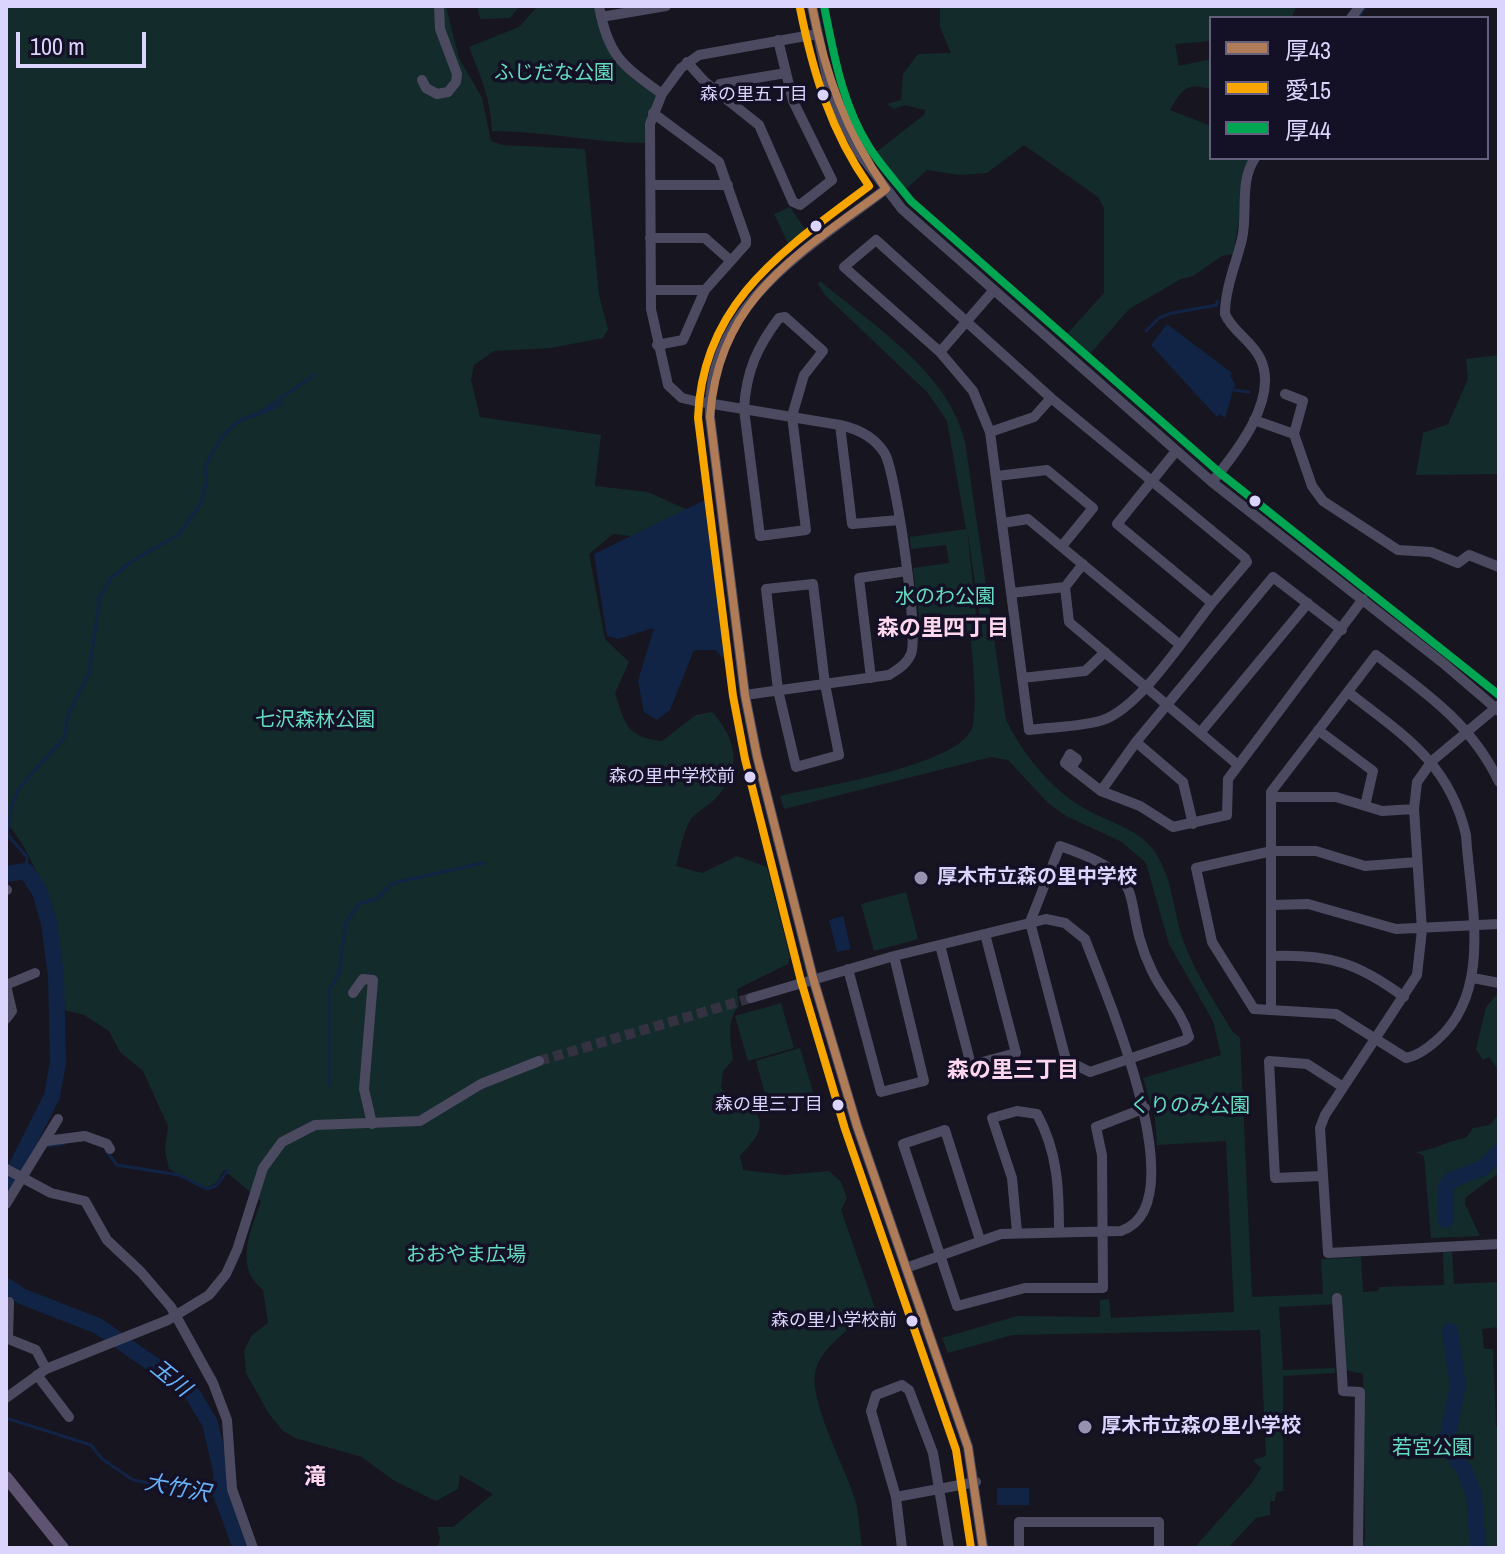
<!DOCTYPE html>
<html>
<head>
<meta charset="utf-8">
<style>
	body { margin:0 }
	#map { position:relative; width:1505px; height:1554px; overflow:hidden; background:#171520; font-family:"Archivo Narrow","Noto Sans JP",sans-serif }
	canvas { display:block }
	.frame { position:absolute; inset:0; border:8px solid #dbd5fe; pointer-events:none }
	.legend { position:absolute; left:1209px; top:16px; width:280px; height:144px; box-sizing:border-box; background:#141025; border:2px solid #645f7c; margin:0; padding:10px 14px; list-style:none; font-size:24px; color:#dbd5fe }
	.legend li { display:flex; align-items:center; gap:16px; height:40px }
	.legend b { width:40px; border:2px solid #645f7c }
	.scale { position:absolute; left:16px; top:32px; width:130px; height:36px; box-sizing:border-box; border:4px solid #dbd5fe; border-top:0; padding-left:10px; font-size:24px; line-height:28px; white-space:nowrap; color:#dbd5fe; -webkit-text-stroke:6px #141025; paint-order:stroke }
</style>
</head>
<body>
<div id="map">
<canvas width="1505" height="1554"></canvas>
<div class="frame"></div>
<ul class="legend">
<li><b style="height:10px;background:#b07c57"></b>厚43</li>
<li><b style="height:10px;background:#f7a600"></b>愛15</li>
<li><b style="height:10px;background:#00a651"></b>厚44</li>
</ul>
<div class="scale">100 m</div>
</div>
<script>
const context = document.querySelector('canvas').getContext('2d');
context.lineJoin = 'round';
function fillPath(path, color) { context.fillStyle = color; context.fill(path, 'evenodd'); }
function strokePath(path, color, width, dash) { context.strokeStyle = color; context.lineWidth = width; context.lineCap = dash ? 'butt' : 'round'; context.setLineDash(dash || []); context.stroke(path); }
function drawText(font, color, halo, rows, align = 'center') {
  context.font = font + ' "Archivo Narrow","Noto Sans JP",sans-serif'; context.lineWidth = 7; context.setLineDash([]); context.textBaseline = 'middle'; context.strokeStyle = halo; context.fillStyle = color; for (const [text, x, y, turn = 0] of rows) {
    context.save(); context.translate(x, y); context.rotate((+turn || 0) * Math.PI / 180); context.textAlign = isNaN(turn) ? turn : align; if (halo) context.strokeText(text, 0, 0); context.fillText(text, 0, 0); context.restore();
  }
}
fillPath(new Path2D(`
	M6,6H446L459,58L482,98L491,141L503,145L585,149L599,295L608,329L603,338L551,348L494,351L474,365L471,380L480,417L601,435L595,486L648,492L701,516L661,620L639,537L613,534L589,554L605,639L629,662L615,693C625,724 626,737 662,741L696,715L712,712C737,739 743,771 715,799C708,806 698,811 691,819C683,830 680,853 676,866L702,873L737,856L767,867L790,957L788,964L737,989L739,1006C725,1022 731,1040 733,1060L723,1071L721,1088L737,1104L752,1108C770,1127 753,1141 740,1156L743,1170L785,1175L829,1171L841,1182L847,1198L841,1210L875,1308C856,1324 822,1346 816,1369C807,1399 845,1466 855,1499C859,1514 860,1532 862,1548H437L440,1538L437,1527H453L493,1494L460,1475L458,1489L436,1501L393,1480L362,1457L295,1438L283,1431L269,1414L246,1373L244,1351L252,1335L268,1323L263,1290C233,1266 251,1231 261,1201L224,1170L216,1183L203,1189L169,1169L165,1150L168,1126L143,1071L120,1052L109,1031L84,1015L64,1010C56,986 57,961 54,936C49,897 32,852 6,822Z
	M477,6H520L510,18L480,19Z
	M538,6H597L605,42L658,96L648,120L646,143C596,143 544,131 492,131C491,99 480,75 469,47L519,27Z
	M940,6H1297L1291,18H1211V41L1175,44L1179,66L1211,59V89C1186,82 1182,89 1170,110L1211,126V158H1250L1233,254L1222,256L1193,276L1181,279L1129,309L1090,354L1066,335L1104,293V208L1098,197L1024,145L987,173L960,175L927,170L905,190L875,153L925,114V110L905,105L894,109L887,104L901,100L903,74L918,54L951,53L940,27Z
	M790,207L805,229L788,243L774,214Z
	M820,281C871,324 949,372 965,442L1006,720C1023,754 1049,787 1082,807C1104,821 1133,826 1151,847C1174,875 1172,912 1185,945C1196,975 1216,1003 1232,1031L1240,1038L1252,1297L1323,1294L1321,1259L1361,1257L1363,1292L1378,1291L1379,1287L1444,1285L1443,1252H1452L1454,1284L1498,1282L1499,1249V1327L1482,1329L1484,1349H1493L1496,1427H1499V1548H1362L1365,1540L1363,1374L1345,1370L1341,1304L1279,1307L1283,1370L1335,1368V1373L1283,1376V1491L1276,1492L1275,1501H1270V1515L1256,1518L1228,1548H1194L1252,1483L1261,1468L1253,1460L1266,1456L1260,1330L1012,1335L948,1353L942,1338L1017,1316L1100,1317V1300L1109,1299L1111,1318L1234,1312L1226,1141L1157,1145L1155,1118L1143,1078L1221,1055L1213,1021L1169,944L1146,863L1122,842L1066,816L1048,803L1008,760L991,757L784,809L780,796C816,787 966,765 973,725C977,697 973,668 971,639L983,637L967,528L978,634L922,640L913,568L949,563L946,545L911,549L910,537L966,529L947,421L928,393L825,295L818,284Z
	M1499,355V474L1416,475L1423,433L1448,424L1468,379L1466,359Z
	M906,892L918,939L874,951L861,904Z
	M1499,992V1071L1489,1057L1483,1060L1476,1049L1486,1007Z
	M781,1003L794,1048L748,1061L735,1016Z
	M800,1048L814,1095L769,1108L756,1061Z
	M1499,1114V1173L1466,1197L1465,1204L1480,1236L1431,1238L1424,1156L1416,1152C1438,1149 1446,1141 1466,1138L1473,1128L1490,1125Z`), '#142b2c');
fillPath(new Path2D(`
	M1167,324L1232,373L1230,376L1235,384L1225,418L1220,414L1217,417L1151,345Z
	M711,497L732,663L728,664L716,650H694L670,710L657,720L644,712L638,681L654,628L618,639L607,636L594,554Z
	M843,916L851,949L837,952L829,920Z
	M997,1488H1029V1505H997Z`), '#112445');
strokePath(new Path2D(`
	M1358,18L1366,6
	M1146,331L1159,318L1172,313L1217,305V301
	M1234,390L1249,392
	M255,416L314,375
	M6,833L27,857L26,871
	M7,833L12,805L19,788L64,738L69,712L89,673L100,596L111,578L129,563L178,535L201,504L207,480L205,468C212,452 224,429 240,421C255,413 266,414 282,403
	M329,1084V990L339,973L346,922L360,903L375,900L392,884L402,881L483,863
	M47,1146L64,1144
	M107,1152L117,1165L179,1175L207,1189L216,1186L228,1170
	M6,1418L91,1445L102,1459L133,1480L222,1497`), '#112445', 3);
strokePath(new Path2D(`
	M6,874L26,871L40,892L49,923L56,976L58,1062L52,1096L6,1187
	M1445,1220L1446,1187L1451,1180L1483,1168L1499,1152
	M6,1286L21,1296L98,1326L190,1390L210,1423L221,1470L222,1497L241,1548
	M1450,1331L1458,1385L1446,1445L1465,1471L1474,1495L1478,1548`), '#112445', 16);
strokePath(new Path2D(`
	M539,1061L751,998`), '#343241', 10, [10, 5]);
strokePath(new Path2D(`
	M599,6C608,56 622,65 662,94L681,68L699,55L817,34
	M812,6L829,87L839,114L859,153L902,209L1212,482L1443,663L1499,711
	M601,17L666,6
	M1351,18L1360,6
	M687,62L705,82L759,125L793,202L800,205L832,180L793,101L778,40
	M422,80L426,88L437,94L448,92L456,82L457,74L440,29L439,6
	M715,90L720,84L786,73
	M662,94L650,124L651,309L668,385L682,398L695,401L840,425C858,429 875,437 885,454C896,474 919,634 911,654C907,664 898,669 889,675L745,695
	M653,113L719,162L746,239V244L705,290L683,340L657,345
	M651,185H728
	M886,189C809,248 705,306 710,417L745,695L757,756L813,978L857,1126L968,1447L983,1548
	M650,238H705L731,261
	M651,290H705
	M993,291L940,352L973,391L990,432L1029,730C1053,727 1080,727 1103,720C1141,707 1187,634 1212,603L1117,524L1176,451
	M785,317L823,351L804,375L792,416L806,530L760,536L744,409C746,372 757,347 779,318Z
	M940,352L844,267L876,240L1051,398L1245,558L1247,562L1212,603
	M1285,394L1303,401L1294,434
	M1254,420L1294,434L1312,486L1323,501L1398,550L1431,552L1458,563L1469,555L1499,567
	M840,425L852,524L899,520
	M990,432L1034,417L1051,398
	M997,476L1047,470L1093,508L1062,546
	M1212,482C1236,453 1280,398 1260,358C1252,341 1232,331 1225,314C1225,288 1236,264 1242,239C1248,212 1239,182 1255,158
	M1003,523L1028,519L1179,644
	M1083,564L1065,587L1069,622L1238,765
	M813,584L825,684L839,755L796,767L778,690L766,589Z
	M1011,593L1065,587
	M871,678L859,578L907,571
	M1022,678L1085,671L1105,652
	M1348,692C1403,735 1449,762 1466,835C1470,901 1494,991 1437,1040C1428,1048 1418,1056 1406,1058L1336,1014L1254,1009L1212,942L1196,868L1272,851H1316L1365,866L1417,862
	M1499,705L1432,761L1417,782L1414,809L1422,930L1417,975L1325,1115L1320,1128L1328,1253L1499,1244
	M1318,730L1373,771L1365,806
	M1200,733L1308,603
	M1136,742L1183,782L1193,824
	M1072,766L1077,759L1070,754L1065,763L1101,791L1140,806L1173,827L1227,815L1228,779L1363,599
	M1101,791L1136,742L1273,577L1342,630
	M1271,797H1336L1382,811L1414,809
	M1060,846C1159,880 1116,896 1152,971C1163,995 1182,1011 1189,1037L1185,1040L1090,1072L1066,1060L1030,922Z
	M6,890H7
	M1272,905L1308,904L1396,929L1499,924
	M940,945L971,1065L1016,1053L985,934
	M1272,956C1330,954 1358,963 1404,997
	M848,969L881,1092L924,1081L894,956
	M1473,978L1499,983
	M353,993L363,979L373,980L364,1089L372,1124
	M751,998L894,956L1046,919L1065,923L1085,939C1104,990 1199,1205 1121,1231L1001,1234L906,1268
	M1271,1009V792L1376,655C1425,692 1472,724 1499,782
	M6,1019L12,1011L6,985L35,973
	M46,1141L85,1136L107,1144L110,1149
	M6,1169L51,1193L85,1201L107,1240L141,1272L171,1307L213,1383L227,1420L232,1489L253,1548
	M1322,1176L1275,1178L1269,1061L1307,1064L1343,1087
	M6,1204L58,1119
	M1017,1232L1012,1178L992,1118L1017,1111L1037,1114C1058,1152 1059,1190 1059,1232
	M980,1240L945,1130L903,1144L957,1306L1025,1288H1103L1102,1155L1096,1127L1145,1108
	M1337,1298L1343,1391L1360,1392L1358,1548
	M6,1338L36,1350L46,1369
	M8,1338L9,1302
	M37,1375L69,1417
	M6,1398L46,1369L168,1320L209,1295L226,1274L237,1250L263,1168L282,1142L315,1125L420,1121L481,1084L539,1061
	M896,1497L976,1482
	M902,1548L896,1497L871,1411L876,1395L902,1385L909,1390L933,1453L949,1548
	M1019,1548V1522H1159V1548`), '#4b4a60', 10);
strokePath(new Path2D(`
	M6,1477L63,1548`), '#5e5471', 12);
strokePath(new Path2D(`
	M812,6C825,74 846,132 886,189C797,255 719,297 710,417L745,695L757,756L813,978L857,1126L968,1447L983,1548`), '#b07c57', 8);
strokePath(new Path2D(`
	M800,8C813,73 831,132 869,186C784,250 702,302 698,418L733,696L745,759L801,981L845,1129L956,1450L971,1548`), '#f7a600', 8);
strokePath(new Path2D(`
	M824,6C834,55 842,104 869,147C881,166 897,183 911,201L1220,473L1499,695`), '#00a651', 8);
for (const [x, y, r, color] of [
	[823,95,7,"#dbd5fe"],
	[816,226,7,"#dbd5fe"],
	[1255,501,7,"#dbd5fe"],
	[750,777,7,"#dbd5fe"],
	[921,878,8,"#9692b0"],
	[838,1105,7,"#dbd5fe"],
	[912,1321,7,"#dbd5fe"],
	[1085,1427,8,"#9692b0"]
]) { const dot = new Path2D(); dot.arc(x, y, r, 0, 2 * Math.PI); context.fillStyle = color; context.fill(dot); strokePath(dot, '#141025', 3); }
drawText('18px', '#dbd5fe', '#141025', [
	["森の里五丁目",808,95],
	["森の里中学校前",735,777],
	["森の里三丁目",823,1105],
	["森の里小学校前",897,1321]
], 'right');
drawText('20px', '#63dcc0', '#141025', [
	["ふじだな公園",554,74],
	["水のわ公園",945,598],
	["七沢森林公園",315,721],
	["くりのみ公園",1190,1107],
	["おおやま広場",466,1256],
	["若宮公園",1432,1449]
]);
drawText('bold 20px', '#dbd5fe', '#141025', [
	["厚木市立森の里中学校",937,878],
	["厚木市立森の里小学校",1101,1427]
], 'left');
drawText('bold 22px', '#fed7ef', '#141025', [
	["森の里四丁目",943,629],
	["森の里三丁目",1013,1071],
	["滝",315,1478]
]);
drawText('italic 22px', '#67b3fa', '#141025', [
	["玉川",170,1379,39],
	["大竹沢",177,1489,11]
]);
</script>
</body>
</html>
